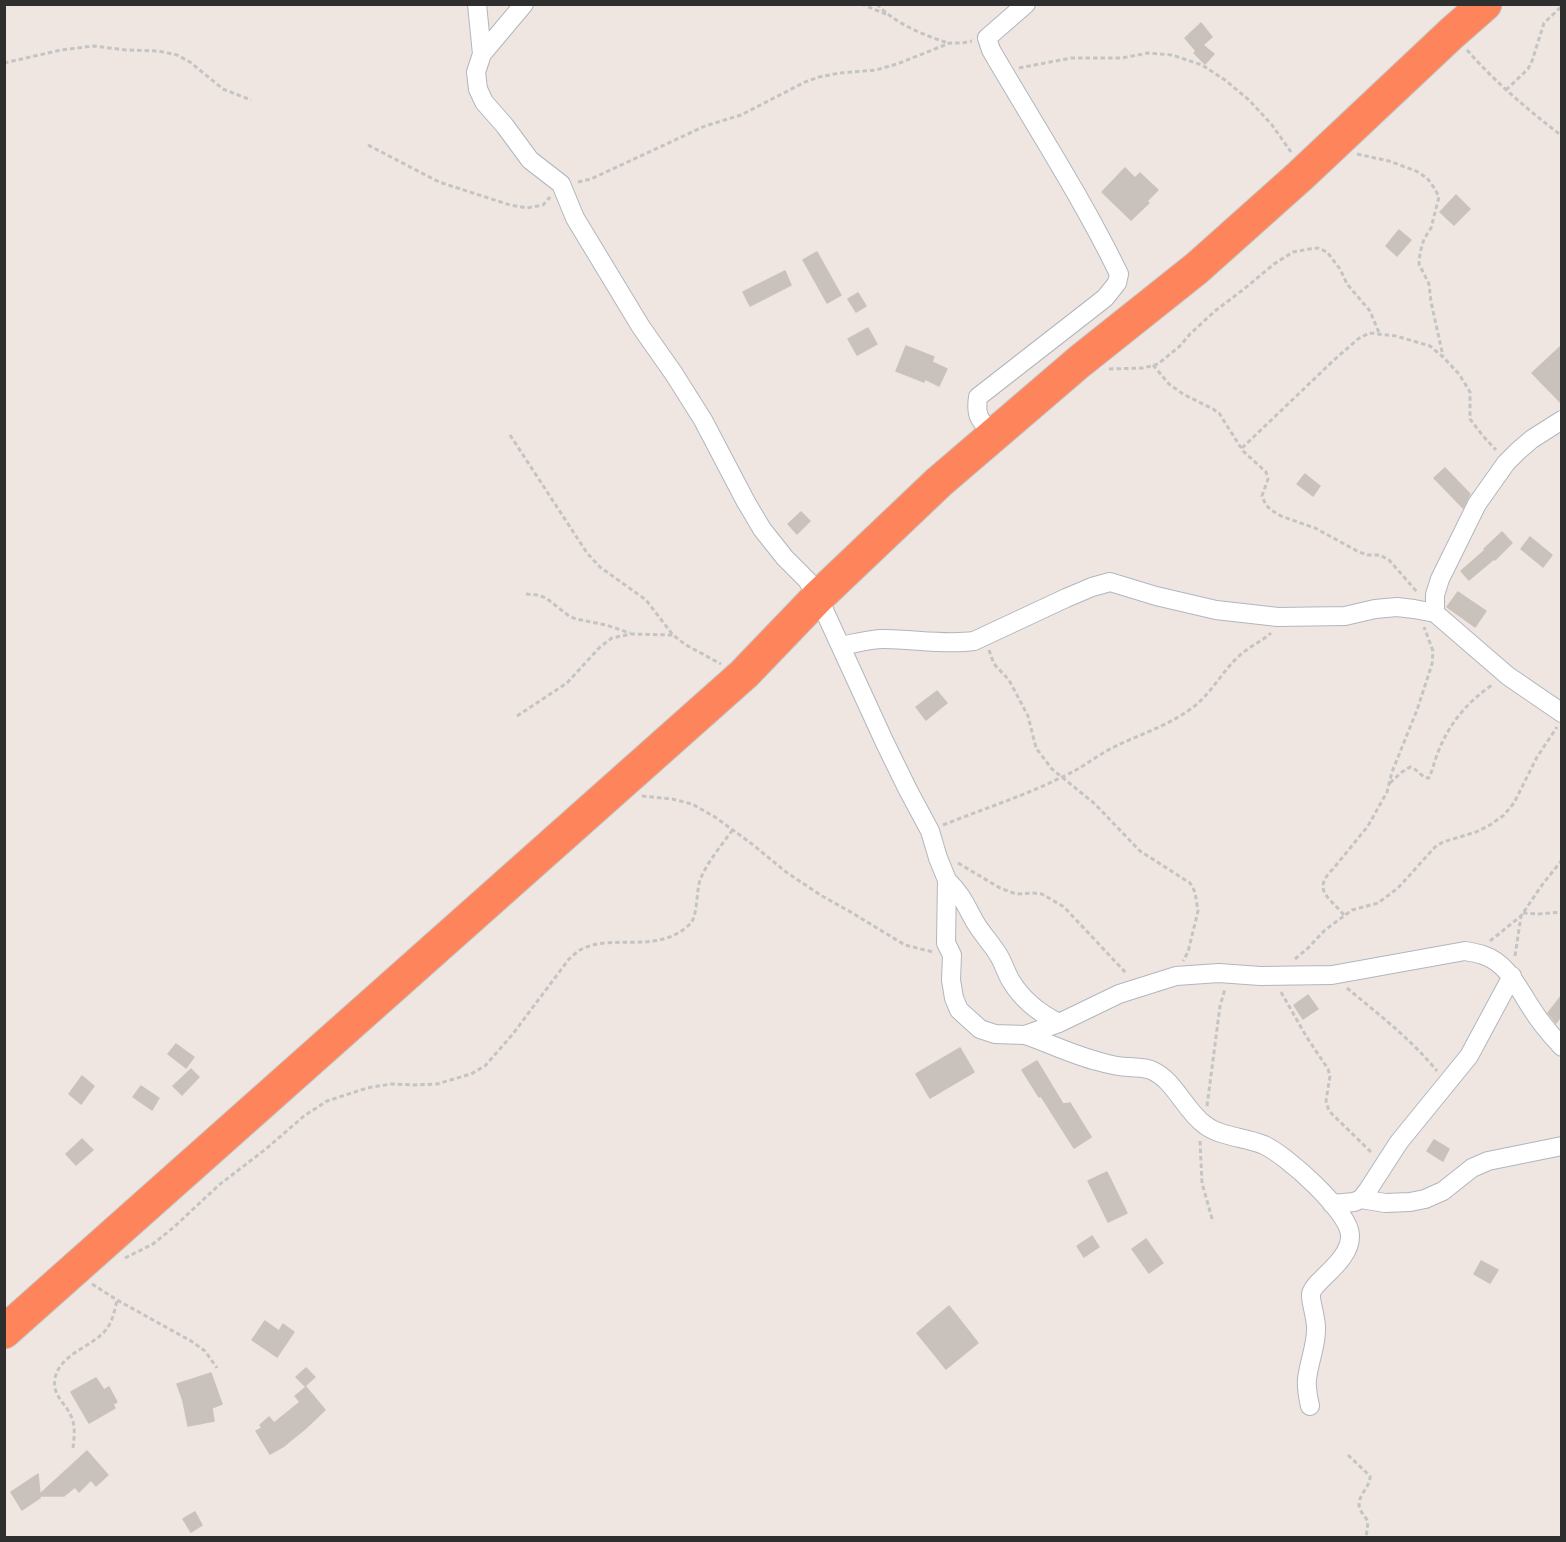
<!DOCTYPE html>
<html>
<head>
<meta charset="utf-8">
<style>
	body { margin:0 }
	#map { position:relative; width:1566px; height:1542px; overflow:hidden; background:#efe6e1; font-family:Helvetica,sans-serif }
	canvas { display:block }
	.frame { position:absolute; inset:0; border:6px solid #2e2e2e; pointer-events:none }
</style>
</head>
<body>
<div id="map">
<canvas width="1566" height="1542"></canvas>
<div class="frame"></div>
</div>
<script>
const context = document.querySelector('canvas').getContext('2d');
context.lineJoin = 'round';
function fillPath(path, color) { context.fillStyle = color; context.fill(path, 'evenodd'); }
function strokePath(path, color, width, dash) { context.strokeStyle = color; context.lineWidth = width; context.lineCap = dash ? 'butt' : 'round'; context.setLineDash(dash || []); context.stroke(path); }
const building = new Path2D(`
	M1201,23L1212,37L1203,45L1214,54L1205,64L1194,53L1196,51L1185,38Z
	M1125,168L1135,178L1140,173L1158,190L1147,201L1149,203L1131,220L1102,192Z
	M1456,195L1470,209L1454,225L1440,212Z
	M1399,230L1411,240L1397,256L1386,246Z
	M817,252L841,295L827,303L803,260Z
	M785,271L791,285L750,306L743,292Z
	M858,293L866,306L856,312L848,299Z
	M868,328L877,344L857,355L848,339Z
	M1562,345V404L1532,373Z
	M906,346L934,357L932,362L947,369L939,386L925,379L924,382L896,371Z
	M1445,468L1470,494L1463,508L1434,478Z
	M1305,474L1320,486L1313,496L1297,484Z
	M801,512L810,521L797,534L788,524Z
	M1502,532L1512,543L1495,560L1494,559L1469,580L1461,571L1485,550L1484,549Z
	M1530,537L1552,555L1543,567L1521,549Z
	M1458,592L1486,611L1475,627L1447,607Z
	M937,691L947,703L926,720L916,707Z
	M1308,995L1318,1009L1303,1019L1294,1005Z
	M1562,995V1015L1556,1023L1548,1013Z
	M176,1044L194,1057L186,1068L168,1054Z
	M960,1048L974,1072L930,1098L916,1074Z
	M1037,1061L1063,1104L1070,1103L1091,1137L1074,1148L1041,1096L1039,1097L1022,1070Z
	M191,1069L199,1077L182,1095L173,1086Z
	M82,1076L94,1086L81,1104L69,1094Z
	M141,1086L159,1098L152,1110L133,1097Z
	M82,1139L93,1150L76,1165L66,1154Z
	M1434,1140L1449,1149L1443,1161L1427,1151Z
	M1107,1172L1127,1213L1108,1222L1088,1181Z
	M1092,1236L1099,1247L1084,1257L1077,1246Z
	M1146,1239L1163,1263L1149,1273L1132,1249Z
	M1481,1261L1498,1270L1490,1283L1474,1274Z
	M949,1306L978,1343L946,1369L917,1333Z
	M265,1321L279,1331L283,1324L294,1332L277,1357L252,1340Z
	M306,1368L315,1377L305,1386L296,1377Z
	M211,1373L222,1404L212,1408L214,1421L188,1426L183,1401L177,1384Z
	M96,1378L104,1390L109,1387L117,1402L113,1404L115,1408L89,1423L71,1392Z
	M306,1387L325,1410L305,1429L284,1446L270,1454L256,1431L262,1428L260,1425L269,1417L274,1423L300,1402L295,1396Z
	M87,1451L108,1475L96,1486L91,1480L79,1492L75,1487L64,1496H40V1498L22,1510L11,1492L38,1474L40,1494Z
	M195,1512L202,1525L191,1532L183,1519Z`);
fillPath(building, '#c8c1bc');
strokePath(building, '#cbc2ba', 1.5);
const street = new Path2D(`
	M477,4L482,54
	M524,4L482,54L476,72L478,89L484,102L505,126L530,160L561,184L575,218L641,327L674,374L703,420L746,502L762,529L785,558L807,580L818,597L885,743L908,790L930,831L938,858L947,880L946,943L952,955L951,980L954,998L959,1010L980,1029L995,1034L1025,1035L1059,1023L1119,994L1176,976L1219,973L1260,976L1332,975L1465,951C1471,952 1477,953 1483,955C1507,963 1517,986 1530,1006C1539,1021 1550,1034 1562,1047
	M994,435C981,421 975,418 978,397L1105,298L1117,283L1119,274C1081,196 1034,124 991,50L987,38L1026,4
	M1435,613V595L1440,579L1477,504L1506,463L1518,451L1532,439L1562,420
	M841,646C855,643 870,639 884,639C914,639 944,645 974,641L1066,598L1092,587L1110,582L1156,596L1216,610L1278,617L1345,616L1375,609L1397,607L1414,609L1435,613L1508,676L1562,713
	M947,880C962,895 965,904 975,922C982,934 992,944 999,956C1004,964 1006,973 1011,981C1023,1001 1039,1013 1059,1023
	M1025,1035C1049,1043 1073,1055 1097,1061C1107,1064 1118,1067 1129,1067C1136,1068 1143,1067 1151,1070C1175,1080 1184,1110 1205,1125C1221,1137 1245,1137 1264,1145C1286,1155 1349,1211 1350,1235C1351,1253 1333,1268 1322,1279C1318,1283 1312,1288 1311,1294C1310,1301 1317,1320 1316,1330C1316,1346 1309,1362 1307,1379C1306,1388 1308,1397 1310,1406
	M1361,1199L1385,1203L1410,1202L1425,1199L1443,1191L1472,1168L1488,1161L1562,1146
	M1332,1204L1354,1202L1361,1199L1368,1190L1399,1142L1469,1056L1512,976`);
const highway = new Path2D(`
	M4,1332L744,674L818,597L939,482L1079,362L1197,268L1300,176L1452,33L1485,4`);
strokePath(street, '#b1b6be', 20);
strokePath(highway, '#c4c4c4', 35);
strokePath(new Path2D(`
	M861,4L886,14
	M877,4C895,24 924,35 948,43
	M1053,4H1060
	M1467,50C1495,82 1528,110 1562,136
	M4,63L61,50L94,46L126,50L158,51L177,55L190,62L223,89L251,100
	M1019,68L1071,58H1122L1148,53L1172,55L1202,65L1225,80L1249,100L1272,125L1291,152
	M1506,90L1528,69L1532,61L1544,23L1562,6
	M368,145L439,182L510,205L527,208L543,205L550,197
	M1357,154L1389,161L1416,171L1427,178L1435,189L1439,197L1431,228L1424,239L1420,253L1419,264L1429,284L1431,302L1443,356
	M578,182L591,179L705,126L741,115L805,82L819,77L840,73L876,70L897,64L950,43H962L972,41
	M1153,365L1169,384L1183,394L1213,409L1219,413L1243,451L1266,472L1268,479L1262,496L1266,505L1271,510L1281,516L1315,528L1359,552L1368,555H1380L1389,560L1418,593
	M1109,369L1143,368L1158,364L1180,346L1190,334L1215,311L1244,289L1274,264L1293,252L1309,249L1318,248L1327,252L1340,269L1347,284L1370,311L1380,335
	M510,435L587,553L600,567L646,600L673,635L686,645L721,664
	M1242,448L1334,360L1358,339L1369,333L1396,336L1430,346L1443,357L1459,374L1470,392V419L1483,436L1496,450
	M526,594L538,595L546,598L569,616L576,619L606,625L630,633
	M989,650L994,664L1009,680L1028,716L1036,748L1052,769L1095,804L1140,851L1190,883L1195,892L1198,911L1188,952L1183,961
	M517,716L567,683L600,647L612,638L631,634L673,635
	M1390,783L1402,772L1410,767C1418,769 1421,778 1429,778C1432,771 1434,763 1437,755C1448,725 1466,703 1492,685
	M642,796L672,799L692,804L715,817L752,844L786,872L822,896L849,911L905,945L933,952
	M943,825C983,809 1024,796 1062,777C1081,769 1096,756 1114,747C1140,734 1168,726 1192,708C1211,694 1221,673 1238,657C1248,647 1261,642 1271,633
	M958,863L1000,888L1016,894L1033,893L1042,894L1064,907L1127,974
	M1523,913L1538,914L1562,912
	M1344,915C1330,898 1311,890 1333,869L1368,826L1387,792L1392,772L1417,710L1432,664L1433,651L1424,627
	M1490,941L1521,916L1542,885L1562,860
	M1515,956L1521,916
	M1295,959L1308,948L1325,930L1352,910L1378,903L1398,888L1435,847L1443,842L1476,832L1490,825L1504,815L1514,803L1537,757L1557,727
	M1347,988C1378,1014 1411,1039 1437,1071
	M1281,992L1306,1036L1328,1069L1330,1076L1326,1101L1329,1111L1373,1154
	M1207,1106L1220,1006L1225,989
	M1200,1141L1202,1183L1213,1222
	M125,1258L153,1244L174,1227L219,1185L267,1148L304,1116L327,1101L367,1088L391,1084L414,1085L437,1084L471,1074L485,1066L512,1035L569,959C572,956 576,953 580,950C613,932 657,956 690,924C698,916 696,892 700,880C707,862 722,845 733,829
	M92,1284L117,1300L191,1341L205,1351L217,1368
	M73,1448C74,1438 76,1426 71,1416C65,1402 52,1396 55,1378C61,1352 96,1346 108,1327C113,1319 115,1309 117,1300
	M1348,1455L1370,1476C1371,1487 1355,1497 1360,1509C1362,1514 1366,1517 1368,1522L1366,1538`), '#c4c4c4', 3, [4.5, 3]);
strokePath(street, '#fff', 18);
strokePath(highway, '#fe845c', 33);
</script>
</body>
</html>
